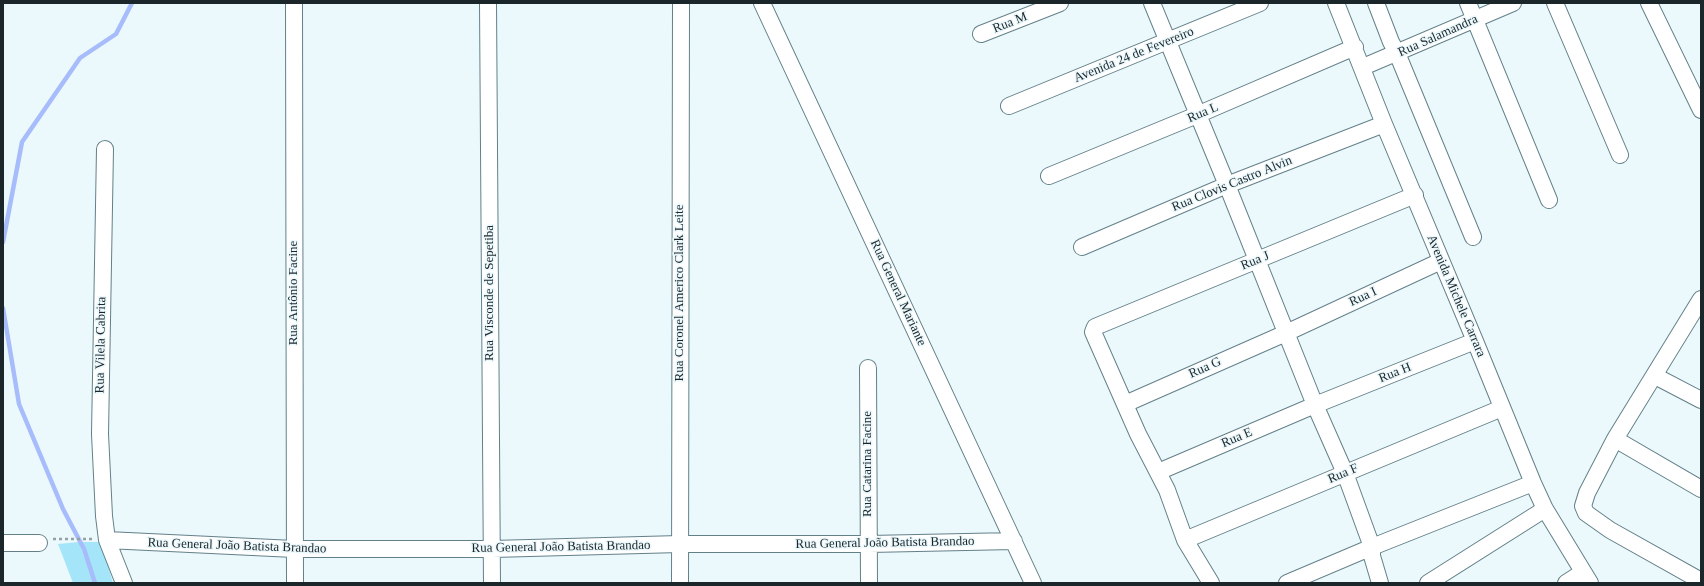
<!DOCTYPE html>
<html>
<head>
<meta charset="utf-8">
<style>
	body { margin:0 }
	#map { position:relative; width:1704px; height:586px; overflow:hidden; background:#ebf8fc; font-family:"Times New Roman",serif }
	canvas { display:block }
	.frame { position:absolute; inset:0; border:4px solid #1b262a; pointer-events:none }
</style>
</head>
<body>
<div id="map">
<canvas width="1704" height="586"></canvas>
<div class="frame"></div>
</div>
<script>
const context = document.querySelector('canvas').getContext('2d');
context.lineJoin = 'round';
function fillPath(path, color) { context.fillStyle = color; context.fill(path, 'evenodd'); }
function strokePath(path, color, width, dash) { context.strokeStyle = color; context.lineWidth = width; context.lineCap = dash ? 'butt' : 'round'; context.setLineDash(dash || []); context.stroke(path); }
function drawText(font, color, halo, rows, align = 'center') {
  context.font = font + ' "Times New Roman",serif'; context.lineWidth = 3; context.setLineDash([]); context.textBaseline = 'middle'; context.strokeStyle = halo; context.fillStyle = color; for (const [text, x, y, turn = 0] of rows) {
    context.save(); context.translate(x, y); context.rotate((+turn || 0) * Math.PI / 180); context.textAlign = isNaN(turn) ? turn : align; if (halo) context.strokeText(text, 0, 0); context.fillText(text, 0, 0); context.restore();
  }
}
fillPath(new Path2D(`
	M79,542L94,583H73L58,544Z
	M80,542H101L113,583H96Z`), '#a5e5fa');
strokePath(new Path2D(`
	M3,242L22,142L80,58L116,34L132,3
	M3,308L19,404L63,509L84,549L95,583`), '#a7bcfb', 4.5);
const minor = new Path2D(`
	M294,3L295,583
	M488,3L492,583
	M762,3L1033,583
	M1152,3L1227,185L1315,405L1345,473L1372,547V556L1380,583
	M1336,3L1384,124L1475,341L1533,483L1545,509L1590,583
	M1376,3L1391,42L1397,53L1473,237
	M1468,3L1549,200
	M1555,3L1620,155
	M1649,3L1701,110
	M981,34L1060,3
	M1363,67L1513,3
	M1009,106L1260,3
	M105,149L100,434L104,516L107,540L124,583
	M1049,176L1197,115L1355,47
	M1082,247L1227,185L1384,124
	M1701,299L1615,439L1587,493L1583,506L1586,513L1610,530L1701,581
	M868,368L869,583
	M1655,376L1701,400
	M1125,404L1286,333L1441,261
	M1615,439L1701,489
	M1158,472L1315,405L1475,341
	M107,540L294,549H492L680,544H869L1014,541
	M1185,540L1502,408
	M3,543H39
	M680,583L681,3
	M1211,583L1185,540L1167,490L1138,434L1093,332L1095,327L1415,195
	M1287,583L1372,547L1533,483
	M1428,583L1545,509
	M1566,583L1583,572`);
strokePath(minor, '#638089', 18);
strokePath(new Path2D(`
	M53,539H94`), '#95a1a5', 2.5, [3, 3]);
strokePath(minor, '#fff', 16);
drawText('13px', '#1b262a', '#ebf8fc', [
	["Rua M",1010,23,-22],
	["Rua Salamandra",1438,36,-24],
	["Avenida 24 de Fevereiro",1134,55,-22],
	["Rua L",1203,113,-23],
	["Rua Clovis Castro Alvin",1232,184,-22],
	["Rua J",1255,261,-22],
	["Rua Antônio Facine",294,293,-90],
	["Rua Visconde de Sepetiba",490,293,-90],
	["Rua Coronel Americo Clark Leite",680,293,-90],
	["Rua General Mariante",898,293,65],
	["Avenida Michele Carrara",1456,296,67],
	["Rua I",1363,297,-25],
	["Rua Vilela Cabrita",101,345,-89],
	["Rua G",1205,368,-24],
	["Rua H",1395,373,-22],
	["Rua E",1237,438,-23],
	["Rua Catarina Facine",868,464,-90],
	["Rua F",1343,474,-23],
	["Rua General João Batista Brandao",885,543,-1],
	["Rua General João Batista Brandao",237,546,2],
	["Rua General João Batista Brandao",561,547,-1]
]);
</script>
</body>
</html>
